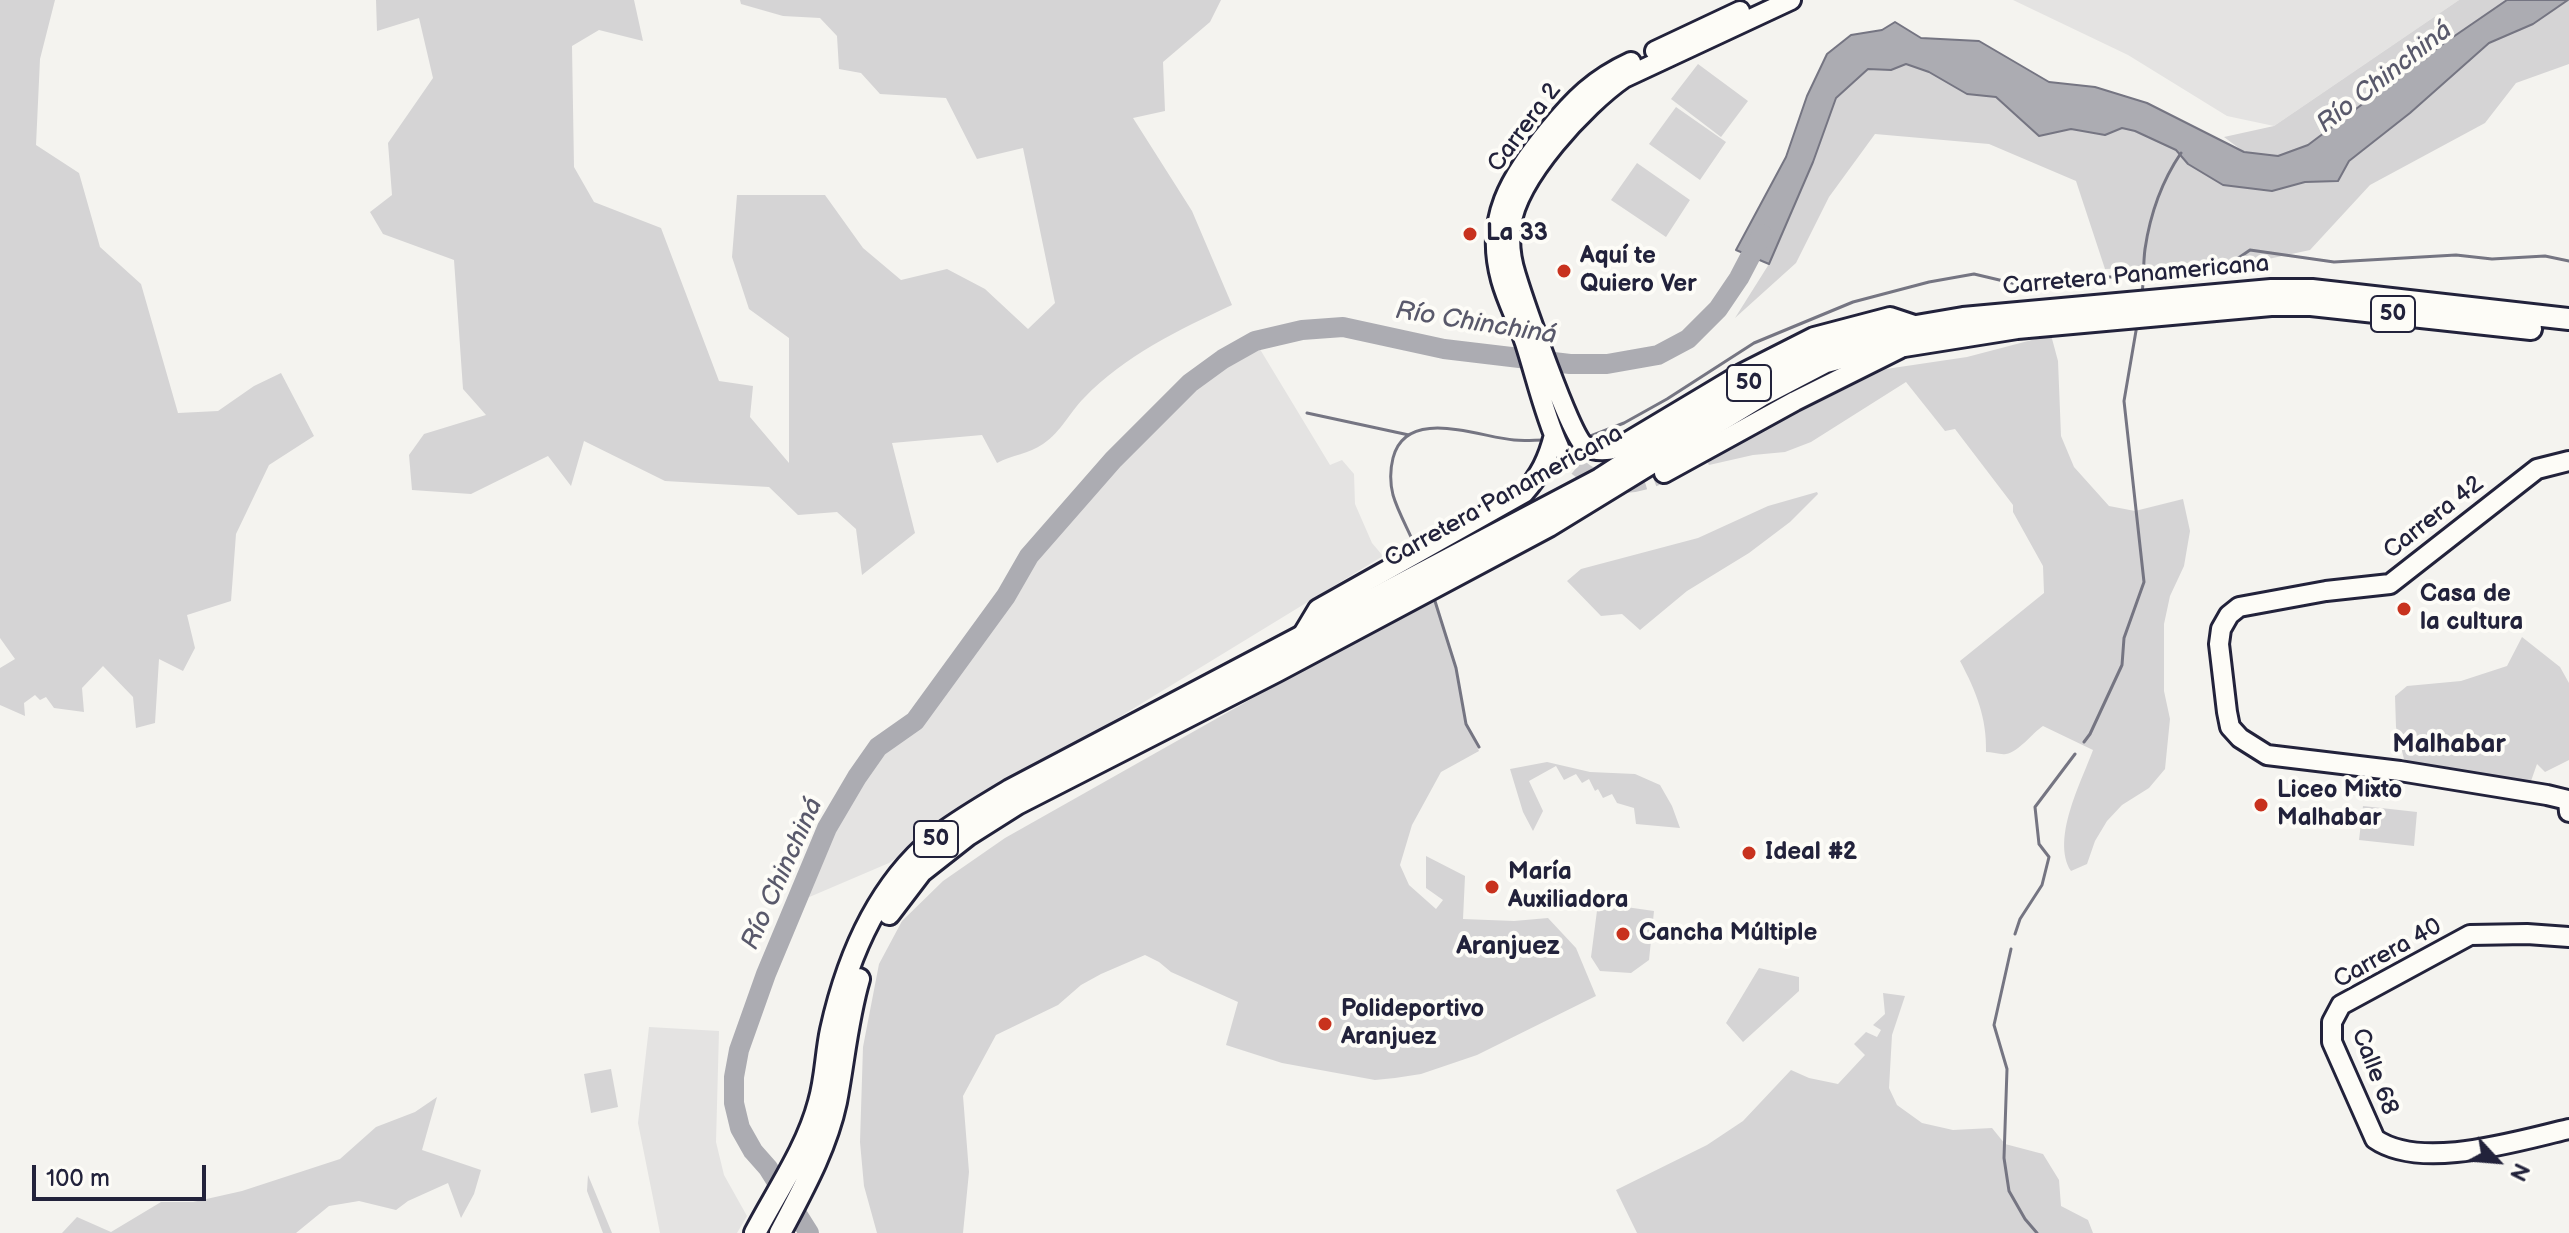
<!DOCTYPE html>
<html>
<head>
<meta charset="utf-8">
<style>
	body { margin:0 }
	#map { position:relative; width:2569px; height:1233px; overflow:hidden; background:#f4f3ef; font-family:"Balsamiq Sans",sans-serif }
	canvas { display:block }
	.north { position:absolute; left:2457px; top:1121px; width:80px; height:80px; -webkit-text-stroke:6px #fdfcf7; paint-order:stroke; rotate:116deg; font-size:22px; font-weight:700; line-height:32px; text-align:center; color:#22223b }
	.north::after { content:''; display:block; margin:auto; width:28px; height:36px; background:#22223b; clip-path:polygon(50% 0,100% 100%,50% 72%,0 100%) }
	.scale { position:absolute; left:32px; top:1165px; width:174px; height:36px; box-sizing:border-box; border:4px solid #22223b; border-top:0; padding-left:10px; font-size:24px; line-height:28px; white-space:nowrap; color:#22223b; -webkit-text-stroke:6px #fdfcf7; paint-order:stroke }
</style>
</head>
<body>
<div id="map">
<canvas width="2569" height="1233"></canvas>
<div class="north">N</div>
<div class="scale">100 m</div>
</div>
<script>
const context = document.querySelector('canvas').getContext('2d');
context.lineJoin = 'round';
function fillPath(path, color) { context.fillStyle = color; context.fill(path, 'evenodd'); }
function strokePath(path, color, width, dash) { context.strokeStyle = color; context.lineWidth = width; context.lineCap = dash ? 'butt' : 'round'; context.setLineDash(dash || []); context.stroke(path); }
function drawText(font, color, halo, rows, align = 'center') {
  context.font = font + ' "Balsamiq Sans",sans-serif'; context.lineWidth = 8; context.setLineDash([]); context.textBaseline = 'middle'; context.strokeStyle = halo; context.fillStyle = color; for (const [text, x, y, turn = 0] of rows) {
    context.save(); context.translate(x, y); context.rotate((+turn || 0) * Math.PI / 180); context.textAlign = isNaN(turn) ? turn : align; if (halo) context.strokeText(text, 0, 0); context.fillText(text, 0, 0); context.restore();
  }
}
fillPath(new Path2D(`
	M2013,0H2459L2274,126L2227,116L2128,55Z
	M1255,341L1330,465L1342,460L1354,474L1355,504L1372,543L1383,556L954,818L889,863L793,904L827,828L857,777L878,747L915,721L1006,596L1029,556L1113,460L1190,383L1223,359Z
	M649,1027L719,1031L716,1142L724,1175L747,1216L737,1233H660L638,1123Z`), '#e4e3e2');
fillPath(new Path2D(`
	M0,0H55L40,59L36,145L79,173L100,247L141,284L178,413L218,411L254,386L281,373L314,436L269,465L236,534L231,601L187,615L195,648L183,671L159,659L155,723L136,728L133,697L103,666L82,688L84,712L54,708L46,697L40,700L35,695L24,703L25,716L0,705V668L15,659L0,638Z
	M376,0H634L643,41L599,30L572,46L574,167L594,202L661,228L719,381L753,386L750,417L789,463V338L749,309L732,257L737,195H825L863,248L901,280L947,269L985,289L1028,329L1055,303L1023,148L977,159L946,98L880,94L861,73L839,69L837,36L820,18L783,16L741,4L740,0H1221L1210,22L1163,62L1165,111L1133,118L1192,211L1232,305C1180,329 1124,356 1084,398C1069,413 1062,431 1043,444C1029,454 1012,455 997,463L982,435L892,443L915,533L862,575L856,529L837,512L798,515L769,487L665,481L584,441L571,486L548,456L471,494L412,490L409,455L424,434L486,415L463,389L454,260L383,234L370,212L392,195L388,143L433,78L419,18L377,31Z
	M2459,0H2507L2437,48L2308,145L2278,156L2244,152L2224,137L2274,126Z
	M2569,0V64L2516,83L2485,123L2370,185L2310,250L2245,264L2105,269L2076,181L1989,144L1875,134L1829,197L1796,263L1735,318L1769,264L1813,162L1836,98L1868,69L1891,70L1906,64L1929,72L1967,94L1996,97L2039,136L2071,129L2105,135L2122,128L2135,131L2176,150L2188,164L2272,191L2305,182L2338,181L2349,161L2410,113L2489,43L2533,24Z
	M1698,64L1748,101L1721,137L1671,99Z
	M1676,107L1726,142L1700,180L1649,144Z
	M1637,163L1690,200L1666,237L1611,200Z
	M2051,335L2058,361L2061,436L2074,467L2109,506L2135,511L2183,499L2190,531L2184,566L2170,596L2164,624V691L2170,719L2165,769L2149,788L2122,805L2107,821L2095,841L2087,864L2071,871C2051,839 2081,783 2093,750L2043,726C2032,733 2019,752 2006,754C2001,755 1992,752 1986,752C1987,718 1976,691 1960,661L2044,593L2043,566L2013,512V505L1955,429L1945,431L1906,382L1811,442L1785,452L1753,455L1709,465L1705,458L1886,369L1967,357Z
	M1817,492L1818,494L1790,522L1749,553L1687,591L1640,630L1622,614L1601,616L1567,581L1581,569L1698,538L1768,506Z
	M1433,594L1456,668L1466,724L1479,751L1441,772L1412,825L1400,865L1409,885L1436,909L1443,900L1426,888V856L1465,876L1463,919L1514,921L1548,918L1576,948L1596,996L1477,1055L1421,1074L1395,1078L1375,1080L1282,1063L1226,1045L1238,1002L1171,972L1159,962L1145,955L1101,974L1081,985L1058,1005L996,1035L963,1096L969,1172L963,1233H877L864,1186L860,1142L863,1047L879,964L902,921L943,881L1005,838L1377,628Z
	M2522,637L2560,667L2569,683V760L2545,772L2537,764L2531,781L2509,782L2437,775L2404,759L2396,727L2395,696L2407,686L2461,681L2507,666Z
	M1547,762L1590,772L1635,774L1660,785L1672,806L1680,828L1636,824L1634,808L1617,803L1612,794L1603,798L1598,789L1595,791L1589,779L1582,783L1576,774L1564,780L1556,766L1529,781L1543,811L1533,831L1523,812L1510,769Z
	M2363,806L2417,812L2414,846L2359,840Z
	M1598,903L1654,911L1649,960L1631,973L1600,971L1591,957Z
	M1759,968L1799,977V991L1743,1042L1726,1023Z
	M1883,993L1905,996L1892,1035L1889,1088L1897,1105L1922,1123L1953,1130L1992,1128L2005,1144L2043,1154L2059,1180L2061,1206L2088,1220L2093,1233H1637L1616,1190L1707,1145L1743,1121L1791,1070L1809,1078L1838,1084L1865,1055L1854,1044L1866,1032L1877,1037L1881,1030L1873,1025L1885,1014Z
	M611,1069L618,1107L591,1113L584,1074Z
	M437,1097L422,1150L481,1170L474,1194L461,1218L448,1183L408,1201L396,1210L359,1201L329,1206L296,1233H62L77,1217L111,1232L161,1202H193L242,1191L340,1159L376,1127L415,1112Z
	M588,1175L612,1233H603L587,1191Z`), '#d5d4d5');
const water = new Path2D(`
	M2507,0H2568L2533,24L2489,43L2410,113L2349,161L2338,181L2305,182L2272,191L2223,185L2188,164L2176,150L2135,131L2122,128L2105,135L2071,129L2039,136L1996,97L1967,94L1929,72L1906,64L1891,70L1868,69L1836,98L1813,162L1769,264L1736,250L1786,157L1807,96L1827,54L1851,35L1882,30L1895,22L1921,38L1979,41L2049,82L2095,87L2147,103L2244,152L2278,156L2308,145L2437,48Z`);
fillPath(water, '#acacb2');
strokePath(water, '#757582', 2);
strokePath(new Path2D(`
	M2142,294C2144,279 2143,264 2145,249C2150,215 2162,181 2181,153
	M1307,413L1409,435
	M1588,437L1624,423L1667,399L1754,343L1853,302L1929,282L1974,274L2029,287L2065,285L2104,277H2197L2221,270L2250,250L2334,262L2456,255L2492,259L2545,256L2569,261
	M1415,546C1408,529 1398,512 1393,495C1390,483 1390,470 1393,458C1406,406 1479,437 1514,440C1524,441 1535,440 1545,440
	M1434,598L1456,668L1466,724L1479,747
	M2084,742L2090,734L2122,665L2124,638L2144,582L2124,401L2137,325
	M2015,934L2020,919L2042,885L2049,857L2039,844L2035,807L2075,754
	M2011,949L1994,1025L2007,1069L2004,1158L2009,1191L2025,1219L2037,1233`), '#757582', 3);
strokePath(new Path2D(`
	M809,1233L768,1168L753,1151L740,1128L734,1103V1077L739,1050L766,974L827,828L857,777L878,747L915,721L1006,596L1029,556L1113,460L1190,383L1223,359L1255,341L1302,330L1343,327L1444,349L1570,364H1607L1658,355L1688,339L1718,309L1739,278L1762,234`), '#acacb2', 20);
strokePath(new Path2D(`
	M1559,447C1587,485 1621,494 1664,473`), '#cac9cb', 18, [18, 9]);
const secondary = new Path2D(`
	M1791,0L1624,78C1585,105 1517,178 1511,226C1509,242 1511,260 1516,275C1523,298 1571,437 1584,445C1595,452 1608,451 1619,447L1741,374L1814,337L1890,317L1914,325
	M1655,51L1740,11
	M1559,447C1544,414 1536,377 1525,343C1518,322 1507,302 1501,280C1484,218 1510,178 1548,131C1574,99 1594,79 1631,62
	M2569,461L2537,469L2390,584L2326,591L2239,607L2229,615L2221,629L2219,644L2227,712L2230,727L2240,738L2267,755L2400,771L2547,795L2568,800L2569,812
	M1664,473L1795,401L1899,349
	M1303,634L1318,609L1524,493C1540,475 1548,459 1554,435
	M2569,937L2527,934L2470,935L2341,1005L2332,1022V1042L2375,1139C2421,1171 2517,1141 2569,1129`);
const trunk = new Path2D(`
	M889,914L921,872L968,835L1017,804L1277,671L1549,526L1761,396L1826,362L1860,353L2017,328L2271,305H2311L2531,329
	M755,1233C777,1191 807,1148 819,1102C826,1078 826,1053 831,1030C847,958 876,888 933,840C957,821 984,806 1010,790L1600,479L1744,386L1818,347L1846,338L1963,318L2271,290H2312L2569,319
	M780,1233C802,1191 826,1149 836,1102C844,1060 847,1020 859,979`);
strokePath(secondary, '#22223b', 24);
strokePath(trunk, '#22223b', 26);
strokePath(secondary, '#fdfcf7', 18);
strokePath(trunk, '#fdfcf7', 20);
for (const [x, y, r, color] of [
	[1470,234,8,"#c8321e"],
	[1564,271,8,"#c8321e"],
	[2404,609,8,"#c8321e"],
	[2261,805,8,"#c8321e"],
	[1749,853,8,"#c8321e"],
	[1492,887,8,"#c8321e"],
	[1623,934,8,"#c8321e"],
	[1325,1024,8,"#c8321e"]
]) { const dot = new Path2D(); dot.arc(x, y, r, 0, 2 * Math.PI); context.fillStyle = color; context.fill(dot); strokePath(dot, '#fdfcf7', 3); }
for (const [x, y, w] of [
	[2393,314,44],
	[1749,383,44],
	[936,839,44]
]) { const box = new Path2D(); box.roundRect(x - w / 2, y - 18, w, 36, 6); context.fillStyle = '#fdfcf7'; context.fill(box); strokePath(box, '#22223b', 2); }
drawText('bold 22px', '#22223b', null, [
	["50",2393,314],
	["50",1749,383],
	["50",936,839]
]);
drawText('24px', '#22223b', '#fdfcf7', [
	["Carrera 2",1525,128,-53],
	["Carretera Panamericana",2136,276,-5],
	["Carretera Panamericana",1504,497,-29],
	["Carrera 42",2434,518,-38],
	["Carrera 40",2388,954,-29],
	["Calle 68",2374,1072,69]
]);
drawText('bold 24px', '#22223b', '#fdfcf7', [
	["La 33",1486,234],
	["Aquí te",1580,257],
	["Quiero Ver",1580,285],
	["Casa de",2420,595],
	["la cultura",2420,623],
	["Liceo Mixto",2277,791],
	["Malhabar",2277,819],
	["Ideal #2",1765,853],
	["María",1508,873],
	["Auxiliadora",1508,901],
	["Cancha Múltiple",1639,934],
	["Polideportivo",1341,1010],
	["Aranjuez",1341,1038]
], 'left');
drawText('italic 26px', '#59596b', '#fdfcf7', [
	["Río Chinchiná",2385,78,-38],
	["Río Chinchiná",1476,324,9],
	["Río Chinchiná",783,874,-66]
]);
drawText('bold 26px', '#22223b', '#fdfcf7', [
	["Malhabar",2449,745],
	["Aranjuez",1508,947]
]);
</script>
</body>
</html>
